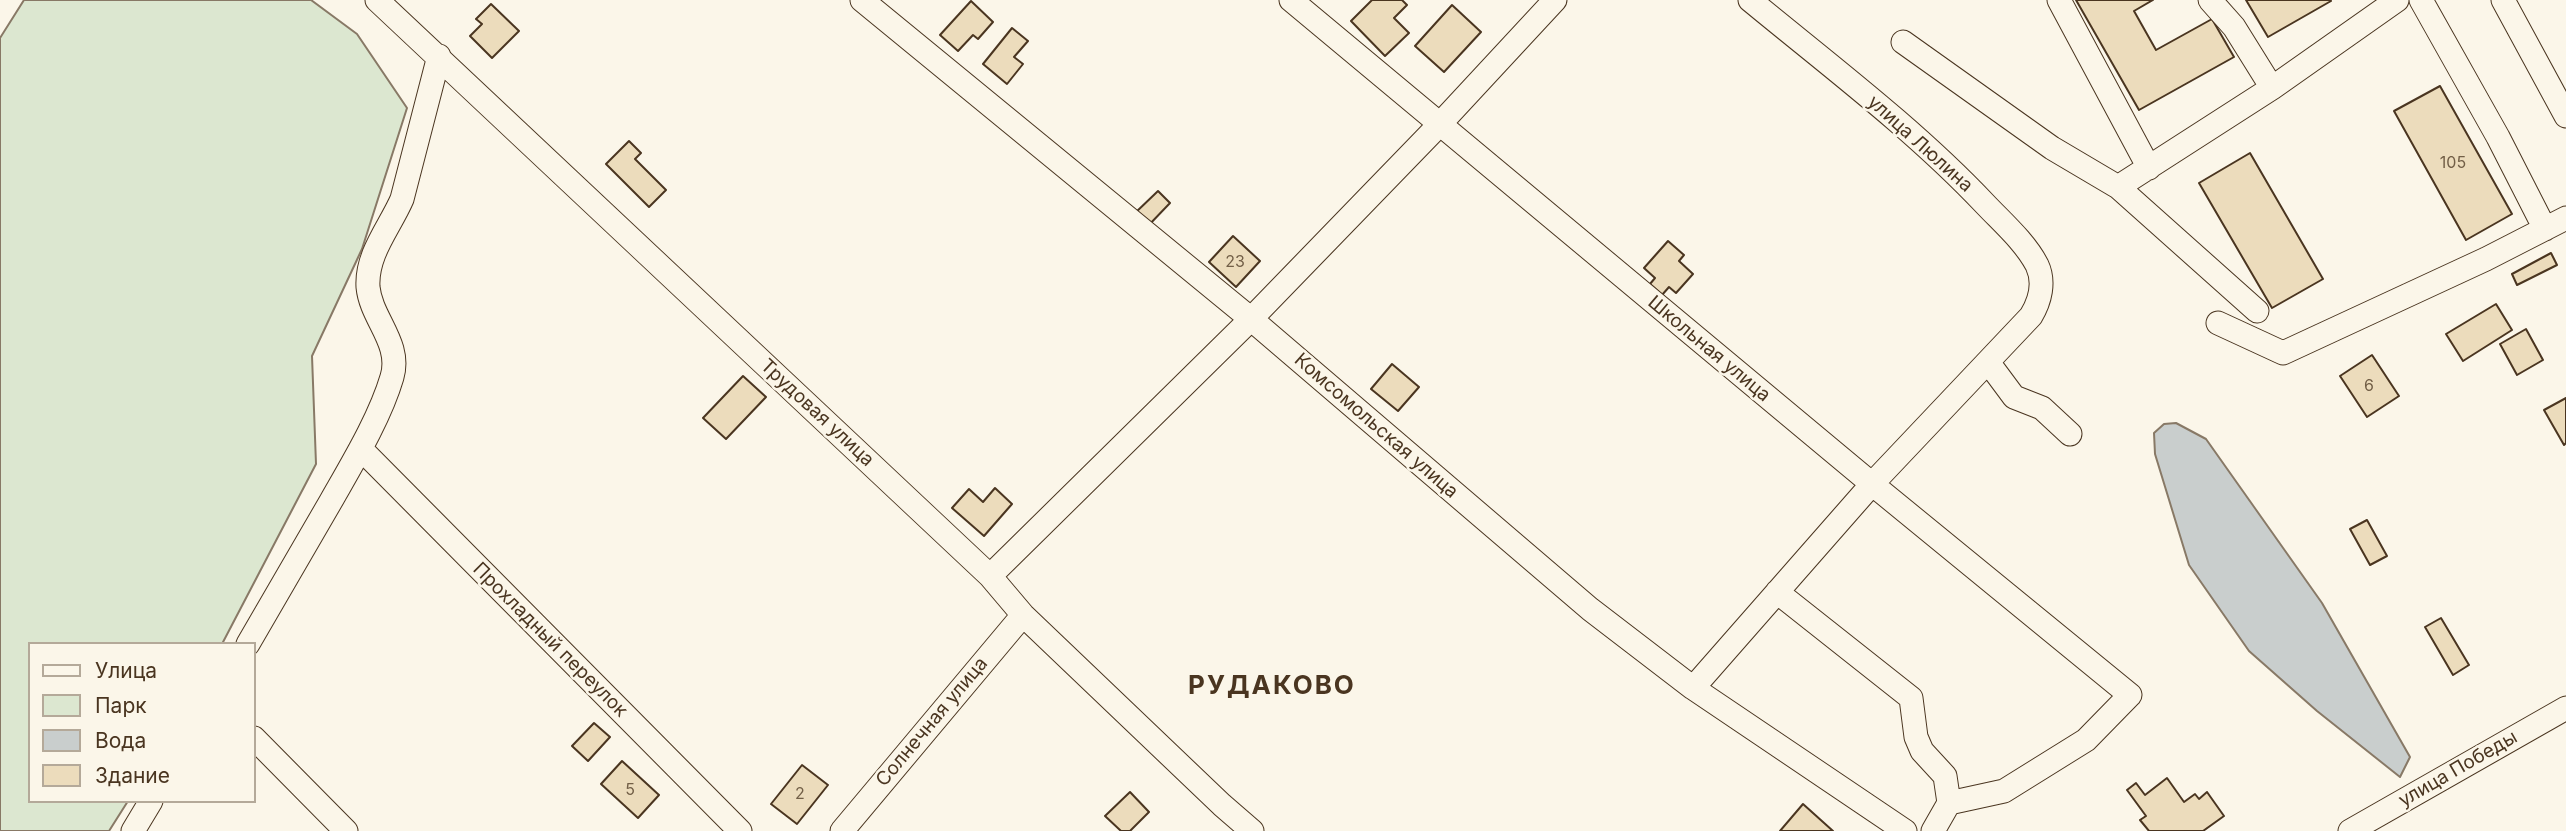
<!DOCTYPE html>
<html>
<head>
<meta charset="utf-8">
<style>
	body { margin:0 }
	#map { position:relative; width:2566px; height:831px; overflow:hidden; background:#fbf6e9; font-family:Inter,sans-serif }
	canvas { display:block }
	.legend { position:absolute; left:28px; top:642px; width:228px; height:161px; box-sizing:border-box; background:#fbf6e9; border:2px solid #b4a999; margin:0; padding:9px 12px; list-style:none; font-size:21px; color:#4a3520 }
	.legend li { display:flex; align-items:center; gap:14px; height:35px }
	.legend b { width:35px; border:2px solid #b4a999 }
</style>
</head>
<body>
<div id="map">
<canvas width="2566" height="831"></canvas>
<ul class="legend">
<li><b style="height:9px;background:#fbf6e9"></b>Улица</li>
<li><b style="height:19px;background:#dce7d0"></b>Парк</li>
<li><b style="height:19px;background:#c9cecd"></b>Вода</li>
<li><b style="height:19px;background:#ecdcbc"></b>Здание</li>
</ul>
</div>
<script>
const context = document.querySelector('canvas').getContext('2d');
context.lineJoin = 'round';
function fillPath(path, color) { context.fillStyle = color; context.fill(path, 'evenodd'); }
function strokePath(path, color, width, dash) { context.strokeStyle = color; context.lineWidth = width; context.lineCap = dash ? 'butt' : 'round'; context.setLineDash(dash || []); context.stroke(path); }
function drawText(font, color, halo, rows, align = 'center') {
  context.font = font + ' Inter,sans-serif'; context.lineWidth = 5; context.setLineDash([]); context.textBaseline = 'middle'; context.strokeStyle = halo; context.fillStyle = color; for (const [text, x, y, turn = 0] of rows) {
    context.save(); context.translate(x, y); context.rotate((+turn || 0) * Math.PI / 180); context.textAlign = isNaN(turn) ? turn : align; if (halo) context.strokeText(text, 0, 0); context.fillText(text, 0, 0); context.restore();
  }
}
const green = new Path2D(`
	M24,0H311L357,34L407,108L362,249L312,356L316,464L222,644H30V801H128L109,831H0V38Z`);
fillPath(green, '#dce7d0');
strokePath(green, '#887966', 2);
const water = new Path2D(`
	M2176,423L2206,439L2322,603L2410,757L2400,777L2317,711L2249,651L2189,565L2155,454L2154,433L2164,424Z`);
fillPath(water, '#c9cecd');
strokePath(water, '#887966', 2);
const building = new Path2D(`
	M1372,0H1402L1407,5L1394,18L1409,33L1385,56L1351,21Z
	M2076,0H2153L2134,11L2156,50L2212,19L2234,57L2139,110Z
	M2246,0H2330L2331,1L2268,37Z
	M971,1L993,22L978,39L973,35L958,51L940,35Z
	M491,4L519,31L492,58L470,36L482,24L476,19Z
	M1452,5L1481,32L1444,72L1415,46Z
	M1012,28L1028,41L1014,57L1023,64L1007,84L983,64Z
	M2440,86L2512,214L2466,240L2394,111Z
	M629,141L641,153L635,159L666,190L649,207L606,164Z
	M2250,153L2323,279L2272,308L2199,183Z
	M1158,191L1170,203L1147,227L1134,214Z
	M1233,236L1260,261L1236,287L1209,262Z
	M1668,241L1684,255L1679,261L1693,274L1676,293L1669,287L1662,295L1650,284L1655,278L1644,268Z
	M2551,253L2557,265L2517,285L2512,274Z
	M2496,304L2512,330L2463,361L2446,334Z
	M2526,329L2543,360L2517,375L2500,344Z
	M2372,355L2399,396L2367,417L2340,376Z
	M1392,364L1419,387L1398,411L1371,389Z
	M743,376L766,397L726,439L703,418Z
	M2566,398V443L2564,445L2544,410Z
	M995,488L1012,504L984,536L952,508L969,489L983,502Z
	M2367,520L2387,556L2370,565L2350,529Z
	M2441,618L2469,665L2453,675L2425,627Z
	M594,723L610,737L588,761L572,746Z
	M622,761L659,795L638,818L601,784Z
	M802,765L828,785L797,824L771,804Z
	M2167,778L2184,802L2195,794L2199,799L2207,792L2224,816L2203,831H2149L2140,820L2146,816L2127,790L2136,783L2145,795Z
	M1130,792L1149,812L1130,831H1121L1105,816Z
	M1803,804L1833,831H1780Z`);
fillPath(building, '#ecdcbc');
strokePath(building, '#4a3520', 2);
const minor = new Path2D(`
	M377,0L990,576L1023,615L1222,805L1252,831
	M862,0L1251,319L1590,609L1693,688L1905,831
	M1291,0L1872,484L2130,695L2086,740L2004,791L1949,803L1933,831
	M2059,0L2149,168
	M2210,0L2234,27L2272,88
	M2421,0L2498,137L2545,229
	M2503,0L2566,116
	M1903,42L2052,148L2118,187L2257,311
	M2118,187L2272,88L2397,0
	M2218,323L2283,353L2486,259L2566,218
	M1988,362L2014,397L2042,408L2070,434
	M361,449L740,831
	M990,576L1251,319L1439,125L1555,0
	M1777,592L1911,698L1916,737L1922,751L1945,776L1949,803
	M248,644C276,596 303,549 331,501C352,464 380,418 392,377C402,343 371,319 368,287C366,254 390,227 402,199L439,56
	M1693,688L1872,484L2031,316C2040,301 2045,282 2037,265C2025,242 2003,223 1985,204C1914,129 1830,66 1750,0
	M254,738L346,831
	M133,831L151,801
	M842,831L1023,615
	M2350,831L2566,708`);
strokePath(minor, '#4a3520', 25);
strokePath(minor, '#fbf6e9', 23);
drawText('16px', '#725f47', null, [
	["105",2453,163],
	["23",1235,262],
	["6",2369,386],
	["5",630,790],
	["2",800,794]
]);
drawText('19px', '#4a3520', '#fbf6e9', [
	["улица Люлина",1920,144,42],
	["Школьная улица",1709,349,40],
	["Трудовая улица",817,413,43],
	["Комсомольская улица",1376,426,41],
	["Прохладный переулок",550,640,45],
	["Солнечная улица",932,722,-50],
	["улица Победы",2458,769,-30]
]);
context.letterSpacing = '2px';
drawText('bold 26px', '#4a3520', '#fbf6e9', [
	["РУДАКОВО",1272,686]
]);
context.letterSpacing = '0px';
</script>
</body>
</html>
